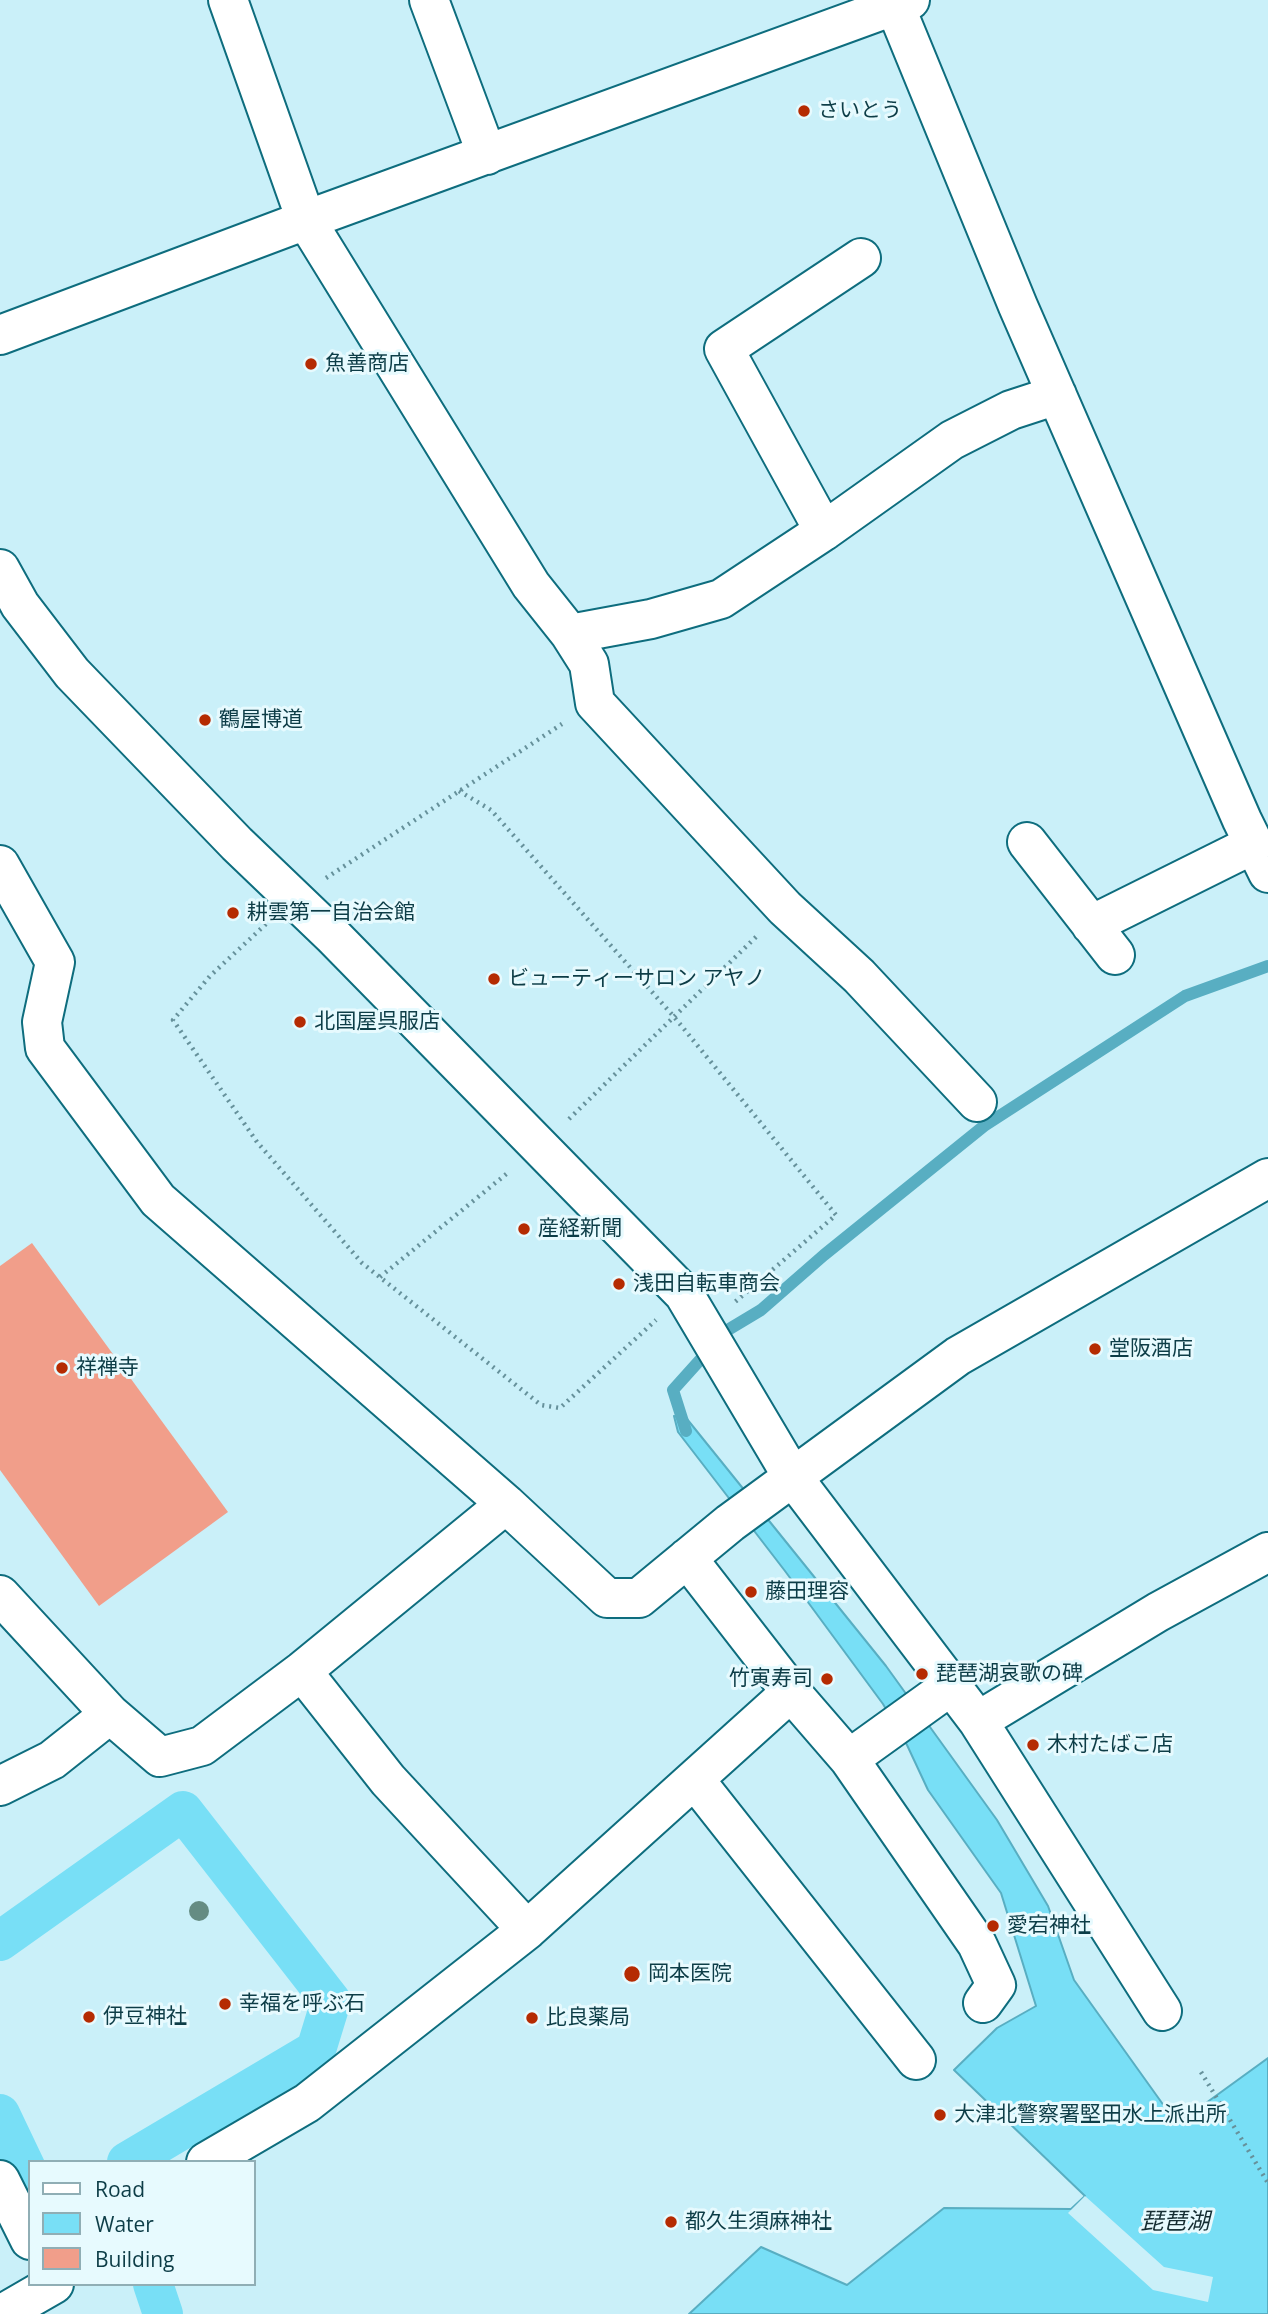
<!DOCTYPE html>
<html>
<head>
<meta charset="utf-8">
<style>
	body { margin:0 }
	#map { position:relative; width:1268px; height:2314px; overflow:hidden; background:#caf0f9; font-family:"Open Sans",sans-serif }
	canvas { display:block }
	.legend { position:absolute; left:28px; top:2160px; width:228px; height:126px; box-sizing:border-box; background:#e7fafe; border:2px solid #90aeb5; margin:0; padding:9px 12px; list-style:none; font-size:21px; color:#0d3d47 }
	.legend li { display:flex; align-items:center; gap:14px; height:35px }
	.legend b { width:35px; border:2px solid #90aeb5 }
</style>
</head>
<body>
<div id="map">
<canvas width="1268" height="2314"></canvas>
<ul class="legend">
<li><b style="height:9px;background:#fff"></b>Road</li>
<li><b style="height:19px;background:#78dff6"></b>Water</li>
<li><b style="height:19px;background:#f19e8a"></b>Building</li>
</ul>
</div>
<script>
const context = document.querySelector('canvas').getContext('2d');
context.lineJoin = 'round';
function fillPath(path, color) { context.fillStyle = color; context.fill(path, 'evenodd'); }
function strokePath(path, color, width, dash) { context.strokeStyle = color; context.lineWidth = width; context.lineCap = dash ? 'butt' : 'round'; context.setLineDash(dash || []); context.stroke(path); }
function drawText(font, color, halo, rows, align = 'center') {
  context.font = font + ' "Open Sans","Noto Sans JP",sans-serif'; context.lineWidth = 6; context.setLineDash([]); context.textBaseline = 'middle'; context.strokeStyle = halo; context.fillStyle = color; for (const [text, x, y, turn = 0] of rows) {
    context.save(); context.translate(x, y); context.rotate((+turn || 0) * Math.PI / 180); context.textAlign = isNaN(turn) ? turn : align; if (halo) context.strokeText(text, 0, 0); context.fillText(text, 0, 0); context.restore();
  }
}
const water = new Path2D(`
	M674,1416L687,1419L886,1666L997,1820L1048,1906L1074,1980L1177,2124L1268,2058V2314H689L761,2247L847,2285L944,2208L1071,2209L1085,2196L954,2070L997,2028L1036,2006L1001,1893L928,1790L907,1745L883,1704L785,1571L678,1432Z`);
fillPath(water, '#78dff6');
strokePath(water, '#58aec2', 2);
fillPath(new Path2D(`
	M1085,2196L1164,2267L1213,2277L1208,2302L1153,2290L1068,2213Z`), '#caf0f9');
strokePath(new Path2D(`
	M686,1431L673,1390L726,1331L761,1310L824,1255L984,1126L1185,996L1268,966`), '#58aec2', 12);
strokePath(new Path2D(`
	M0,1941L183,1811L331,2001L316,2050L127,2162
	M0,2114L30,2177
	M153,2284L163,2314`), '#78dff6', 40);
fillPath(new Path2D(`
	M32,1243L228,1512L99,1606L0,1470V1266Z`), '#f19e8a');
const minor = new Path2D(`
	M228,0L306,220L531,585L570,634L589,664L595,703L785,908L859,976L977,1102
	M429,0L487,155
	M895,6L1018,306L1242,820L1268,873
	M0,335L306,220L910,0
	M824,531L724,349L861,258
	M0,569L20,605L72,673L237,844L332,935L684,1294L792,1476L978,1721L1162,2011
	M570,634L651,619L721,599L824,531L952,440L1011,410L1057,395
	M1027,842L1115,955
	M0,865L55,962L42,1022L45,1048L158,1200L506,1504L607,1598H639L730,1523L958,1356L1268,1178
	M1091,925L1254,844
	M687,1558L791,1692L849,1759L977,1944L996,1985L983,2003
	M0,1595L110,1714L160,1757L202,1746L302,1671L506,1504
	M302,1671L388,1780L527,1930
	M978,1721L1158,1612L1268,1552
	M849,1759L952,1685
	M695,1780L916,2060
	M0,1786L52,1760L110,1714
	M206,2162L307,2103L527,1930L791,1692
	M0,2180L30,2240
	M2,2314L54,2284`);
strokePath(minor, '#0e6d7e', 42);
strokePath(new Path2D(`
	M459,791L491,810L675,1018L836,1215L735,1302
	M326,878L562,724
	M266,924L210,976L173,1020L257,1142L362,1263L541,1405L560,1408L656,1320
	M569,1119L758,935
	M380,1277L510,1171
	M1201,2072L1268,2183`), '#66919b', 4.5, [2, 5]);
strokePath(minor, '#fff', 38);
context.fillStyle = '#658c83';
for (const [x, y] of [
	[199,1911]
]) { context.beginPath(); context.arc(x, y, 10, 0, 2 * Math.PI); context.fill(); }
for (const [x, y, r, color] of [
	[804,111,7,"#b52b02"],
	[311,364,7,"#b52b02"],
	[205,720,7,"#b52b02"],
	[233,913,7,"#b52b02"],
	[494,979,7,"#b52b02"],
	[300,1022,7,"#b52b02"],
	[524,1229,7,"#b52b02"],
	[619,1284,7,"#b52b02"],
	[1095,1349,7,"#b52b02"],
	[62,1368,7,"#b52b02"],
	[751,1592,7,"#b52b02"],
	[922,1674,7,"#b52b02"],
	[827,1679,7,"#b52b02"],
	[1033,1745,7,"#b52b02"],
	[993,1926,7,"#b52b02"],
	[632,1974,9,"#b52b02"],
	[225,2004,7,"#b52b02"],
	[89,2017,7,"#b52b02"],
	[532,2018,7,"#b52b02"],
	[940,2115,7,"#b52b02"],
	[671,2222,7,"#b52b02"]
]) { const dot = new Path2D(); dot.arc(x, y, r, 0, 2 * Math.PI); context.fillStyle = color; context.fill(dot); strokePath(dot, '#e7fafe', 2.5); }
drawText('21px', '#0d3d47', '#e7fafe', [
	["さいとう",818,111],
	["魚善商店",325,364],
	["鶴屋博道",219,720],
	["耕雲第一自治会館",247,913],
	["ビューティーサロン アヤノ",508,979],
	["北国屋呉服店",314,1022],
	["産経新聞",538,1229],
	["浅田自転車商会",633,1284],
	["堂阪酒店",1109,1349],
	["祥禅寺",76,1368],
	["藤田理容",765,1592],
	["琵琶湖哀歌の碑",936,1674],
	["竹寅寿司",813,1679,"right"],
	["木村たばこ店",1047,1745],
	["愛宕神社",1007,1926],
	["岡本医院",648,1974],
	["幸福を呼ぶ石",239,2004],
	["伊豆神社",103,2017],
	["比良薬局",546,2018],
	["大津北警察署堅田水上派出所",954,2115],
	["都久生須麻神社",685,2222]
], 'left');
drawText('italic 23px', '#152d32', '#e7fafe', [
	["琵琶湖",1175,2222]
]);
</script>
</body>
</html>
